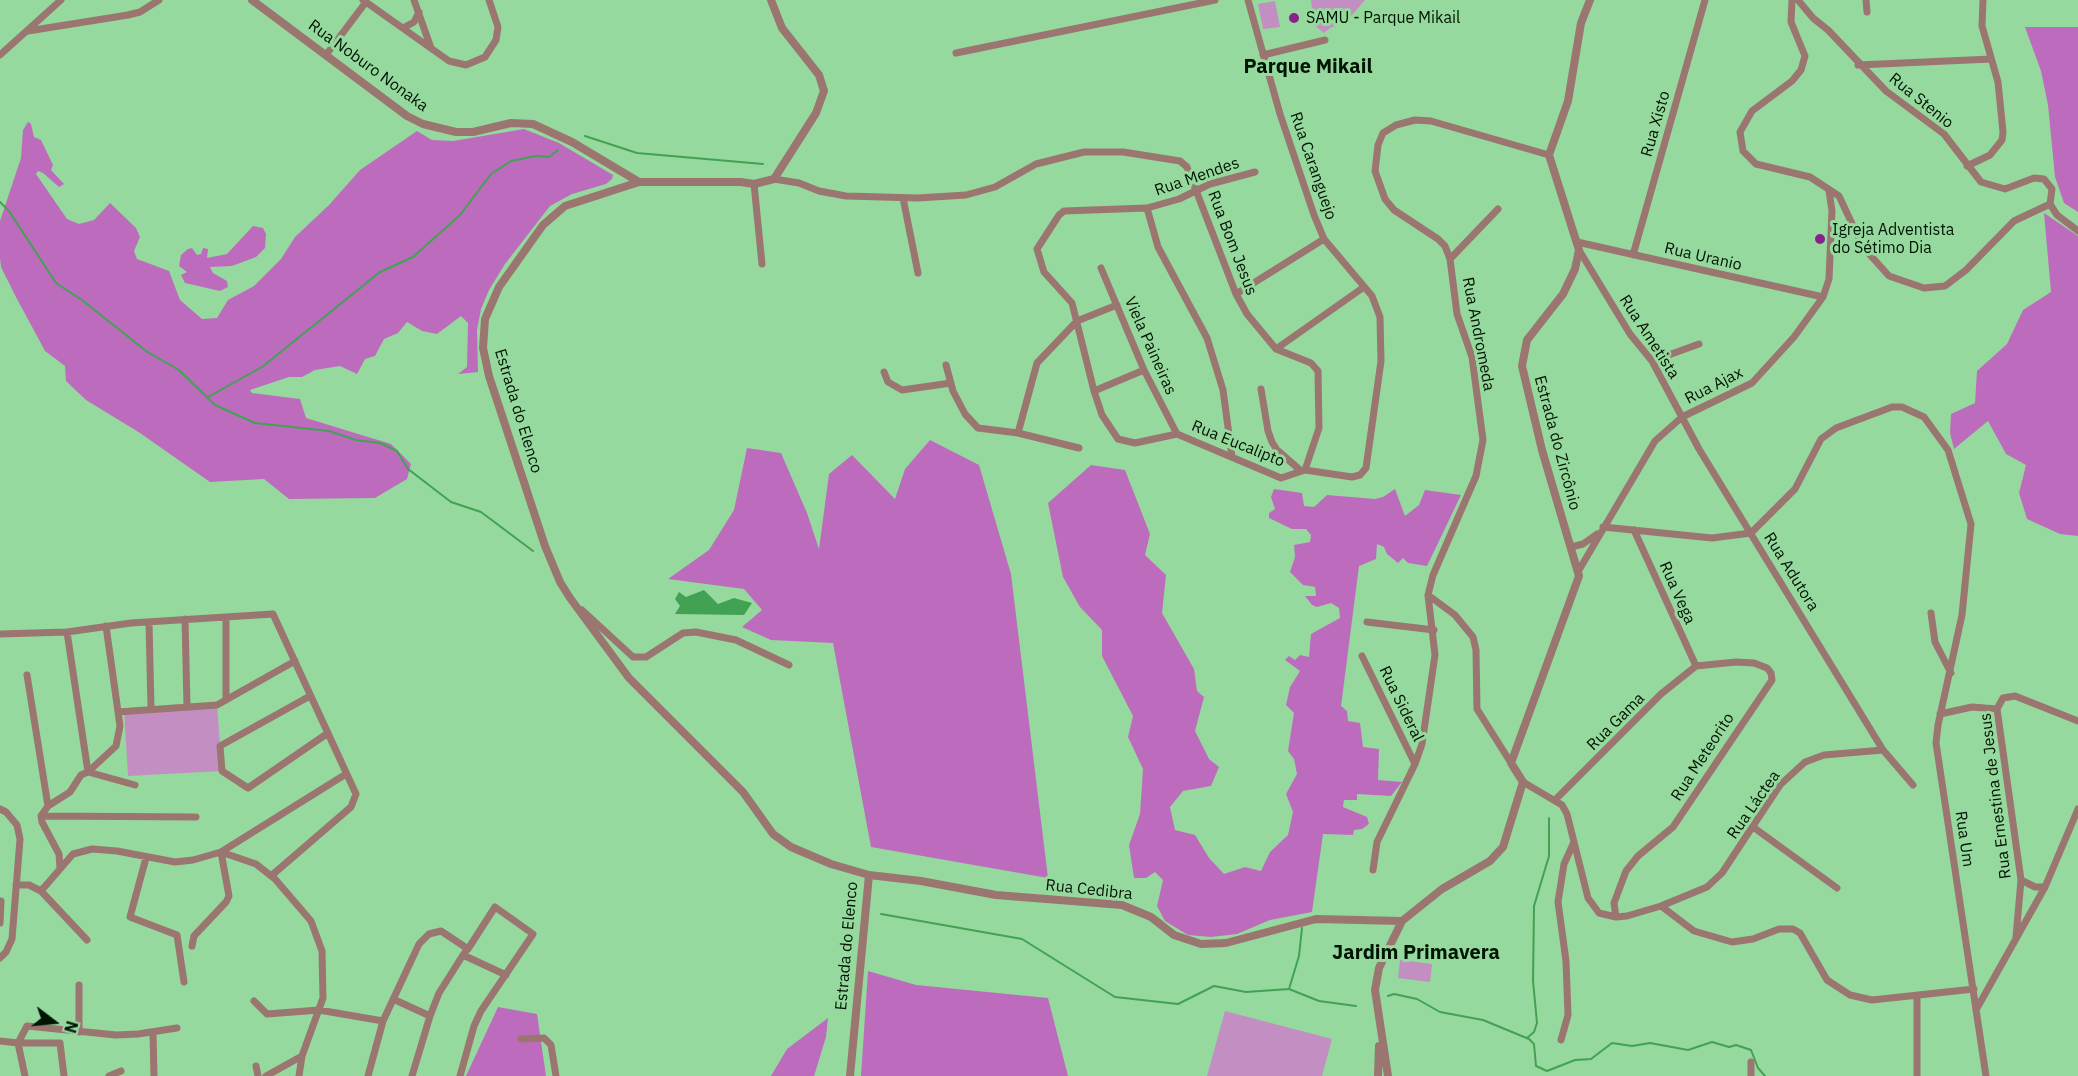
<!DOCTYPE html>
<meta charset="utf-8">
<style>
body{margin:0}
#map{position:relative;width:2078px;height:1076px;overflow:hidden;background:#96d99e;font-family:"IBM Plex Sans",sans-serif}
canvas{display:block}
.north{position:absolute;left:24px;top:992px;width:60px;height:60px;-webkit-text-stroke:4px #96d99e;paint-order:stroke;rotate:106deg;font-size:16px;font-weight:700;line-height:24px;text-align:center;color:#001402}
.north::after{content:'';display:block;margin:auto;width:21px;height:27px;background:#001402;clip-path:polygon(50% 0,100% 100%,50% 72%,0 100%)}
</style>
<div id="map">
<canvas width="2078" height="1076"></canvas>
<div class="north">N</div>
</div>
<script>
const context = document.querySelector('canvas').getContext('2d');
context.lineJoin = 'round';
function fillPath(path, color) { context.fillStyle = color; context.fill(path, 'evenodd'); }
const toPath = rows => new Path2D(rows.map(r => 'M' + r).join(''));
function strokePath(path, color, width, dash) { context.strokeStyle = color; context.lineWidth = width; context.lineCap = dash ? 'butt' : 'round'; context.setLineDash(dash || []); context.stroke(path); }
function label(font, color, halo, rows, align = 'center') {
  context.font = font + ' "IBM Plex Sans",sans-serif'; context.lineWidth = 6; context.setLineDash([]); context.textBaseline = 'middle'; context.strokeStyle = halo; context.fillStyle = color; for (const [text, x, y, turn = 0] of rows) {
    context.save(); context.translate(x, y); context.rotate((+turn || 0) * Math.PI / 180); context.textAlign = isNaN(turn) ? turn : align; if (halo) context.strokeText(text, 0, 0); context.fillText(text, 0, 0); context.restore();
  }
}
const green = toPath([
 [1311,0,1365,0,1348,20,1330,28,1324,33,1314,25],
 [1275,1,1280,27,1263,29,1258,4],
 [217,705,222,771,128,776,124,710],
 [1400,960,1432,964,1430,982,1398,978],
 [1225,1011,1332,1039,1322,1076,1207,1076]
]);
const forest = toPath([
 [2025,27,2078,27,2078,212,2064,203,2055,177,2048,105,2041,71],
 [28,122,31,124,34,137,41,140,53,165,51,170,64,184,59,187,43,173,38,171,36,174,67,219,79,224,94,220,110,203,136,228,140,237,134,251,137,259,169,271,180,300,202,319,217,318,228,300,254,286,281,259,295,237,329,205,360,170,417,131,432,140,453,141,524,129,559,143,613,175,612,179,606,184,572,194,550,206,505,264,489,290,481,309,477,330,478,372,458,374,467,367,468,323,461,316,437,334,422,331,407,322,398,333,384,339,375,356,365,359,357,374,340,366,315,370,302,377,289,377,250,390,252,393,300,399,306,418,391,444,411,464,407,479,375,498,289,499,264,479,210,482,140,433,86,400,66,381,65,366,45,351,16,297,1,267,0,258,0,221,21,158,23,130],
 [2044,213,2078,236,2078,536,2060,534,2027,519,2019,493,2026,465,2006,454,1988,421,1954,449,1950,433,1951,414,1975,403,1977,371,2007,344,2023,310,2051,292],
 [253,226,263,228,266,234,265,248,256,257,232,266,210,267,213,273,227,281,228,287,220,291,185,283,181,275,187,272,179,266,181,255,188,249,192,248,197,255,201,254,203,248,208,249,207,258,227,254],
 [930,440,979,465,1011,574,1048,878,871,847,833,643,771,640,742,627,762,610,744,589,668,579,709,550,734,510,747,448,781,453,807,513,819,549,829,474,852,455,895,499,905,469],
 [1091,465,1125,470,1150,534,1145,555,1166,575,1162,613,1194,669,1197,691,1204,697,1195,731,1209,759,1219,767,1211,786,1183,791,1170,807,1175,830,1195,835,1209,858,1224,874,1245,867,1261,871,1270,852,1288,835,1293,812,1286,794,1297,774,1294,759,1288,751,1294,713,1286,705,1290,687,1300,671,1285,660,1289,656,1295,660,1300,655,1309,657,1311,634,1340,618,1339,608,1331,603,1317,607,1312,605,1305,596,1316,596,1315,587,1303,585,1290,572,1295,557,1294,545,1310,542,1311,535,1306,529,1292,529,1269,518,1269,513,1275,509,1271,497,1274,489,1302,493,1304,506,1314,507,1327,495,1375,499,1383,497,1395,489,1405,516,1419,505,1425,490,1461,495,1427,566,1408,563,1403,558,1398,563,1387,554,1384,547,1377,544,1376,559,1359,566,1341,706,1347,711,1348,721,1360,723,1363,747,1379,749,1378,780,1402,782,1391,796,1357,794,1357,800,1344,800,1343,807,1367,817,1369,824,1362,829,1354,830,1353,835,1323,834,1312,912,1270,920,1237,934,1211,937,1188,935,1165,921,1157,906,1163,880,1155,872,1146,878,1134,878,1129,845,1140,814,1143,769,1128,737,1133,716,1102,656,1102,630,1080,607,1063,577,1048,503],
 [868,971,916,985,1048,998,1068,1076,861,1076],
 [498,1007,537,1014,546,1076,466,1076],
 [828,1018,826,1037,814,1076,771,1076,787,1049]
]);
const water = toPath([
 [704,590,718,604,734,598,752,603,744,615,675,614,680,606,675,599,679,592,686,597]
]);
const stream = toPath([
 [585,136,637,153,763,164],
 [0,202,9,211,56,283,82,300,146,351,179,370,215,405,255,423,329,431,356,440,380,443,397,451,408,469,451,502,481,512,533,551],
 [208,397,262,367,380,272,413,257,460,215,491,174,511,161,536,156,549,157,558,150],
 [881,914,1022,939,1115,997,1178,1004,1214,986,1246,992,1289,989,1319,1001,1356,1006],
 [1289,989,1299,956,1302,928],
 [1388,996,1394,994,1417,999,1440,1012,1483,1020,1529,1039,1534,1044,1536,1066,1547,1071,1575,1060,1591,1059,1612,1043,1632,1046,1650,1043,1688,1050,1712,1042,1729,1047,1736,1045,1751,1050,1758,1068,1765,1076],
 [1527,1038,1534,1032,1537,1023,1533,981,1534,906,1549,856,1549,818]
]);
const minor = toPath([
 [363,0,449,61,466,65,485,57,496,40,498,27,489,0],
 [414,0,431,48],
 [1792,0,1791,22,1805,56,1801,70,1792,81,1752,111,1740,132,1743,151,1756,164,1810,177,1839,196,1863,247,1889,276,1924,288,1945,286,1966,270,2014,221,2050,204],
 [1798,0,1813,18,1828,30,1886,91,1944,134,1981,182,2005,189,2034,178,2044,179,2052,189,2050,204,2057,215,2078,231],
 [1866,0,1867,12],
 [403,28,414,22,419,12],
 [28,31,128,15,140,12,159,0],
 [956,53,1215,0],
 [0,55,61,0],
 [326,55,366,2],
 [1263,55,1325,40],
 [1858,65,1991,59],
 [1967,166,1990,155,2002,140,2003,132,1998,82,1982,26,1983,0],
 [774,179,799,183,819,191,846,196,918,198,966,195,995,187,1036,164,1084,152,1123,152,1180,161,1187,167,1236,294,1247,314,1276,349,1311,363,1318,371,1319,428,1305,470],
 [754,184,762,264],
 [903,198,918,273],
 [1147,208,1158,247,1207,338,1223,390,1232,457],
 [1577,242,1823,297],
 [1579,250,1630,334,1652,361,1699,449,1883,750,1913,785],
 [1633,255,1705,0],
 [1450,259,1498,209],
 [1101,268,1144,370,1177,434],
 [1236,294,1324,239],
 [1276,349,1364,287],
 [1652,361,1699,344],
 [946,365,953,391,965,414,978,428,1018,433,1079,448],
 [884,372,888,382,902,390,951,383],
 [1261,389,1268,431,1272,442,1277,450,1300,470],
 [1094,391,1144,370],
 [1018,433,1037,363,1077,321,1117,305],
 [1177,434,1281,478,1305,470,1352,477,1360,475,1366,468,1381,361,1380,317,1372,296,1324,239,1314,215,1280,114,1248,0],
 [1177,434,1135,443,1118,439,1102,415,1094,391,1072,303,1044,272,1037,249,1059,215,1064,211,1147,208,1179,199,1210,184,1255,172],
 [1603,527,1712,538,1751,533],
 [1634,530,1696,666],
 [1751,533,1795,489,1821,439,1836,428,1892,407,1902,407,1924,417,1948,450,1971,524,1962,615,1938,725,1936,743,1986,1076],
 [1571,547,1583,544,1597,534],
 [1579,570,1655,441,1682,417,1752,383,1794,337,1823,297,1829,279,1832,211,1829,191],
 [1428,595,1455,615,1473,637,1476,650,1477,709,1511,763],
 [582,610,633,657,646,657,683,633,696,632,736,640,789,665],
 [1931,613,1935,642,1951,673],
 [226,617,226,700],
 [185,619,187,707],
 [149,622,151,708],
 [1367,622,1434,630],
 [67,632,88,772,116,746,120,726,106,626],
 [0,634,67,632,131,623,273,614,356,794,351,807,271,876],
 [1362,656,1415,764],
 [27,675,48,806],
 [310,696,220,746,222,771,248,788,328,733],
 [118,712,217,705,295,661],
 [1940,714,1972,707,1997,709],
 [1523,782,1562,805,1567,814,1588,898,1599,913,1616,917,1627,916,1661,906,1694,931,1732,942,1753,939,1779,929,1793,929,1800,933,1827,980,1850,995,1872,1000,1974,989],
 [1556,799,1661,694,1696,666],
 [0,809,6,812,17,825,20,839,12,939,6,952,0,958],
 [41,816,196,817],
 [1753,827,1837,888],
 [146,858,130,917,177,935,184,982],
 [60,868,59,854,42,822,41,816,48,806,70,792,81,775,88,772,135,785],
 [1373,870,1377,842,1415,764,1422,744,1435,655,1428,595,1433,575,1476,476,1483,440,1472,357,1457,314,1450,259,1445,246,1438,239,1394,210,1385,199,1375,171,1378,145,1383,133,1396,125,1415,120,1431,121,1549,155],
 [2021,880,2035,887,2045,887],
 [16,885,29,885,41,891,87,940],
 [41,891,73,854,92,849,117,851,175,862,193,860,221,852,256,864,275,879,311,921,322,951,323,998,302,1056,299,1076],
 [1661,906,1707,887,1722,873,1780,785,1805,762,1824,755,1883,750],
 [1616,917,1614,903,1626,871,1638,856,1673,827,1772,680,1771,673,1767,668,1754,663,1736,662,1696,666],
 [0,923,1,901],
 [2016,937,2021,880,1997,709,2003,698,2015,696,2078,721],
 [192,946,194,936,226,902,229,896,221,852,346,774],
 [466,951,463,955,506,975],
 [1917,997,1917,1076],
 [393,999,430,1016,439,993,463,955],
 [254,1001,267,1014,319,1010,383,1021,419,944,429,934,441,931,468,949,495,907,533,934,481,1011,474,1026,460,1076],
 [1976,1010,2045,887,2078,809],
 [79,1032,79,985],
 [153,1033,154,1076],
 [521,1039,544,1038,551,1045,556,1076],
 [1561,1040,1568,1015,1566,961,1558,902,1564,864,1574,842],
 [0,1041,18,1043,25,1076],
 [1751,1062,1751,1076],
 [256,1066,258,1076],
 [64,1076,60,1043,18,1043,27,1026,116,1035,138,1034,177,1028],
 [109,1076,121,1071],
 [266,1076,302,1056],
 [368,1076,383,1021],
 [412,1076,430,1016]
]);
const tertiary = toPath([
 [252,0,407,116,423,124,456,132,473,132,511,123,533,124,572,142,639,182],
 [771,0,782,28,819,75,824,91,816,113,774,179,754,184,741,182,639,182,565,206,543,225,499,287,485,319,483,348,489,376,545,546,560,582,570,598,629,678,743,792,773,834,791,847,831,864,869,875,921,881,996,895,1122,905,1151,917,1174,935,1201,944,1226,943,1316,919,1402,921],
 [850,1076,869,875],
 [1378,1076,1379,1046],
 [1388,1076,1375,990,1379,968,1402,921,1442,889,1490,861,1503,847,1523,782,1511,763,1579,576,1542,450,1522,366,1527,340,1563,294,1575,269,1579,250,1549,155,1568,101,1581,23,1590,0]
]);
const markers = [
 [1294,18,6,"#88228a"],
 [1820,239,6,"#88228a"]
];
const poiNames = [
 ["SAMU - Parque Mikail",1306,18],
 ["Igreja Adventista",1832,230],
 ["do Sétimo Dia",1832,248]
];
const streetNames = [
 ["Rua Noburo Nonaka",368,66,36],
 ["Rua Stenio",1921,101,39],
 ["Rua Xisto",1656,124,-74],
 ["Rua Caranguejo",1313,166,71],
 ["Rua Mendes",1197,177,-19],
 ["Rua Bom Jesus",1232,243,69],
 ["Rua Uranio",1703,257,13],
 ["Rua Andromeda",1478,334,79],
 ["Rua Ametista",1649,337,57],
 ["Viela Paineiras",1150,346,66],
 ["Rua Ajax",1714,386,-27],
 ["Estrada do Elenco",518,411,73],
 ["Estrada do Zircônio",1557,443,75],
 ["Rua Eucalipto",1238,444,22],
 ["Rua Adutora",1791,572,58],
 ["Rua Vega",1677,593,66],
 ["Rua Sideral",1401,704,64],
 ["Rua Gama",1616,722,-45],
 ["Rua Meteorito",1703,757,-57],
 ["Rua Ernestina de Jesus",1996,796,-97],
 ["Rua Láctea",1754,805,-55],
 ["Rua Um",1964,839,82],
 ["Rua Cedibra",1089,890,6],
 ["Estrada do Elenco",847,946,-85]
];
const quarterNames = [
 ["Parque Mikail",1308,67],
 ["Jardim Primavera",1416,953]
];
fillPath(green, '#c38ec2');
fillPath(forest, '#bd6cbd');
fillPath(water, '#41a254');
strokePath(stream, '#41a254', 2);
strokePath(minor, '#9b7570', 7);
strokePath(tertiary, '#9b7570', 8);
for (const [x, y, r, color] of markers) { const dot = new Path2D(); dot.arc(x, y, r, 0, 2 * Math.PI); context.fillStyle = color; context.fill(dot); strokePath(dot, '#96d99e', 2); }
label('16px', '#001402', '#96d99e', poiNames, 'left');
label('16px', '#001402', '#96d99e', streetNames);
label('bold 20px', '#001402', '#96d99e', quarterNames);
</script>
